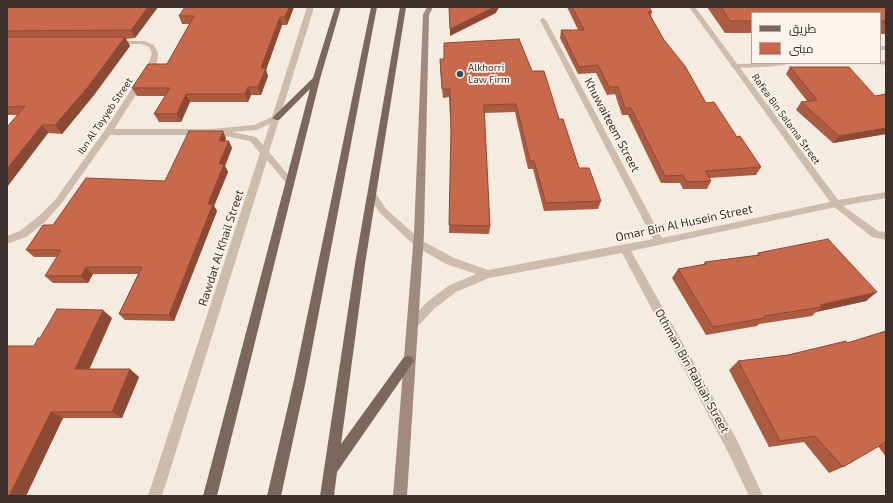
<!DOCTYPE html>
<meta charset="utf-8">
<style>
body{margin:0}
#map{position:relative;width:893px;height:503px;overflow:hidden;background:#f4ebe1;font-family:"Exo 2",Cairo,sans-serif}
canvas{display:block}
.frame{position:absolute;inset:0;border:8px solid #3b302b;pointer-events:none}
.legend{position:absolute;left:751px;top:12px;width:130px;height:52px;box-sizing:border-box;background:#fbf5ee;border:1px solid #aea6a0;margin:0;padding:5px 7px;list-style:none;font-size:12px;color:#3b302b}
.legend li{display:flex;align-items:center;gap:8px;height:20px}
.legend b{width:20px;border:1px solid #aea6a0}
</style>
<div id="map">
<canvas width="893" height="503"></canvas>
<div class="frame"></div>
<ul class="legend">
<li><b style="height:5px;background:#7d675c"></b>طريق</li>
<li><b style="height:11px;background:#c8694b"></b>مبنى</li>
</ul>
</div>
<script>
const context = document.querySelector('canvas').getContext('2d');
context.lineJoin = 'round';
const toPath = rows => new Path2D(rows.map(r => 'M' + r).join(''));
function fillPath(path, color) { context.fillStyle = color; context.fill(path, 'evenodd'); }
function strokePath(path, color, width, dash) { context.strokeStyle = color; context.lineWidth = width; context.lineCap = dash ? 'butt' : 'round'; context.setLineDash(dash || []); context.stroke(path); }
function label(font, color, halo, rows, align = 'center') {
  context.font = font + ' "Exo 2",sans-serif'; context.lineWidth = 3.5; context.setLineDash([]); context.textBaseline = 'middle'; context.strokeStyle = halo; context.fillStyle = color; for (const [text, x, y, turn = 0] of rows) {
    context.save(); context.translate(x, y); context.rotate((+turn || 0) * Math.PI / 180); context.textAlign = isNaN(turn) ? turn : align; if (halo) context.strokeText(text, 0, 0); context.fillText(text, 0, 0); context.restore();
  }
}
const lane = toPath([
 [880,46,886,46,886,50,880,50,880,46],
 [880,61,886,61,886,65,878,64,876,63,880,63,880,61],
 [788,63,784,65,765,67,734,68,730,66,734,64,788,63],
 [836,201,878,231,886,232,886,240,872,237,833,206,831,204,833,202,836,201]
]);
const street = toPath([
 [307,7,313,7,313,11,269,152,294,182,290,185,287,184,267,160,162,496,148,496,260,153,250,141,225,136,224,133,212,135,110,135,61,204,45,222,26,237,7,244,7,236,20,231,39,216,55,200,105,130,149,62,152,53,149,47,141,44,115,44,112,42,113,41,144,41,154,45,158,53,157,62,114,129,212,129,254,125,272,117,307,7],
 [270,124,263,145,256,137,232,132,256,130,270,124],
 [689,7,695,7,838,200,886,192,886,198,836,207,631,251,738,442,763,496,749,496,728,452,622,253,489,278,456,292,435,308,416,328,412,330,408,328,406,325,408,322,427,302,448,286,476,274,446,264,415,246,380,213,367,194,372,191,375,192,386,209,421,240,454,258,488,270,653,239,540,20,543,18,546,20,662,238,830,202,689,7]
]);
const secondary = toPath([
 [427,7,433,7,429,15,424,233,407,496,393,496,414,233,423,15,427,7]
]);
const primary = toPath([
 [335,7,341,7,320,79,217,496,203,496,310,89,279,120,276,120,272,118,313,78,335,7],
 [371,7,377,7,306,380,281,496,267,496,294,380,371,7],
 [400,7,406,7,365,264,341,444,404,357,408,356,412,357,414,361,337,472,334,496,320,496,355,264,400,7]
]);
const wall = toPath([
 [7,7,158,7,135,38,126,39,130,46,94,95,62,134,48,133,7,187,7,127,18,115,7,115],
 [294,7,287,25,282,25,266,70,268,76,261,95,251,95,248,102,190,102,181,122,159,122,154,114,165,96,137,96,132,88,167,64,190,24,182,24,179,16],
 [567,7,649,7,652,12,651,16,664,40,706,103,737,137,761,167,756,175,709,178,711,181,707,189,683,189,680,183,661,183,628,115,622,115,615,94,607,95,596,73,578,74,560,38,561,30,578,30],
 [707,7,886,7,886,34,880,34,880,13,752,13,752,33,725,33],
 [444,43,532,71,559,119,579,168,601,201,598,209,544,211,533,169,528,169,515,112,484,113,490,226,489,234,449,233,451,137,449,97,443,98,440,67,440,59,444,59],
 [790,67,875,96,886,94,886,134,833,143,796,110,801,102,807,101,786,74],
 [226,138,225,141,232,148,225,166,228,172,214,206,217,211,174,321,125,320,119,314,138,274,93,274,88,283,53,283,45,276,57,257,34,257,26,250,53,225,165,181],
 [758,253,866,301,816,312,812,316,759,324,757,326,706,335,672,278,678,269,703,265,705,262,757,255],
 [112,318,89,369,139,377,122,418,63,418,26,496,34,346],
 [886,331,886,457,878,446,843,467,829,473,804,442,769,447,729,370,738,361,788,355,847,343]
]);
const shadedWall = toPath([
 [148,7,158,7,135,38,131,30],
 [289,7,294,7,287,25,285,17],
 [494,7,499,7,496,13,450,36,450,29],
 [280,17,282,25,266,70,268,76,261,95,258,87,261,68],
 [125,37,130,46,94,95,62,134,55,125],
 [248,87,251,95,248,102,245,94],
 [186,94,190,102,181,122,177,114],
 [42,125,48,133,7,187,7,169],
 [886,128,886,134,833,143,839,136],
 [223,131,226,138,222,149,219,141],
 [229,141,232,148,225,166,228,172,214,206,217,211,174,321,169,315,208,204,219,164],
 [86,267,93,274,88,283,81,276],
 [877,292,866,301,816,312,822,307,820,305],
 [103,310,112,318,86,377,75,369],
 [130,369,139,377,122,418,112,412],
 [51,412,63,418,26,496,9,496]
]);
const building = toPath([
 [7,7,148,7,131,30,7,31,7,7],
 [185,7,289,7,285,17,280,17,261,68,266,68,258,87,248,87,245,94,186,94,177,114,154,114,170,88,132,88,148,64,167,64,194,16,179,16,185,7],
 [449,7,494,7,450,29,449,7],
 [572,7,649,7,652,12,648,12,664,40,685,66,706,103,714,102,737,137,740,136,761,167,705,171,711,181,687,182,683,175,665,176,631,108,625,108,618,87,609,87,598,65,579,67,561,30,584,30,572,7],
 [721,7,886,7,886,21,880,21,880,13,752,13,752,21,730,21,721,7],
 [7,37,125,37,88,87,55,125,42,125,7,169,7,127,25,106,7,107,7,37],
 [519,39,532,71,544,71,559,119,563,119,579,168,589,168,601,201,546,203,534,161,530,161,516,104,484,105,490,226,449,225,451,130,450,89,442,89,440,59,444,59,444,43,519,39],
 [790,67,849,67,875,96,886,94,886,128,839,136,801,102,817,100,790,67],
 [189,131,223,131,219,141,229,141,219,164,224,164,208,204,213,204,169,315,119,314,142,267,86,267,81,276,45,276,61,250,26,250,43,225,53,225,86,178,165,181,189,131],
 [828,239,877,292,820,305,822,307,764,316,765,318,713,327,678,269,706,264,705,262,760,255,758,253,828,239],
 [57,309,103,310,75,369,130,369,112,412,51,412,9,496,7,496,7,346,34,346,38,338,40,338,57,309],
 [886,331,886,442,843,467,815,436,780,441,738,361,788,355,846,341,847,343,886,331]
]);
const markers = [
 [460,74,4,"#1f5a5e"]
];
const farPoinames = [
 ["Alkhorri",468,68],
 ["Law Firm",468,80]
];
const farStreetnames = [
 ["Ibn Al Tayyeb Street",105,116,-56],
 ["Rafea Bin Salama Street",786,119,54]
];
const streetNames = [
 ["Khuwaiteem Street",612,125,62],
 ["Omar Bin Al Husein Street",684,223,-12],
 ["Rawdat Al Khail Street",221,248,-72],
 ["Othman Bin Rabiah Street",692,371,61]
];
fillPath(lane, '#cdbbac');
fillPath(street, '#cdbbac');
fillPath(secondary, '#a18a7d');
fillPath(primary, '#7d675c');
fillPath(wall, '#ac5a40');
fillPath(shadedWall, '#8c4a34');
fillPath(building, '#c8694b');
strokePath(building, '#8c4a34', 1);
for (const [x, y, r, color] of markers) { const dot = new Path2D(); dot.arc(x, y, r, 0, 2 * Math.PI); context.fillStyle = color; context.fill(dot); strokePath(dot, '#fbf5ee', 1.5); }
label('10px', '#3b302b', '#fbf5ee', farPoinames, 'left');
label('10px', '#3b302b', '#fbf5ee', farStreetnames);
label('12px', '#3b302b', '#fbf5ee', streetNames);
</script>
